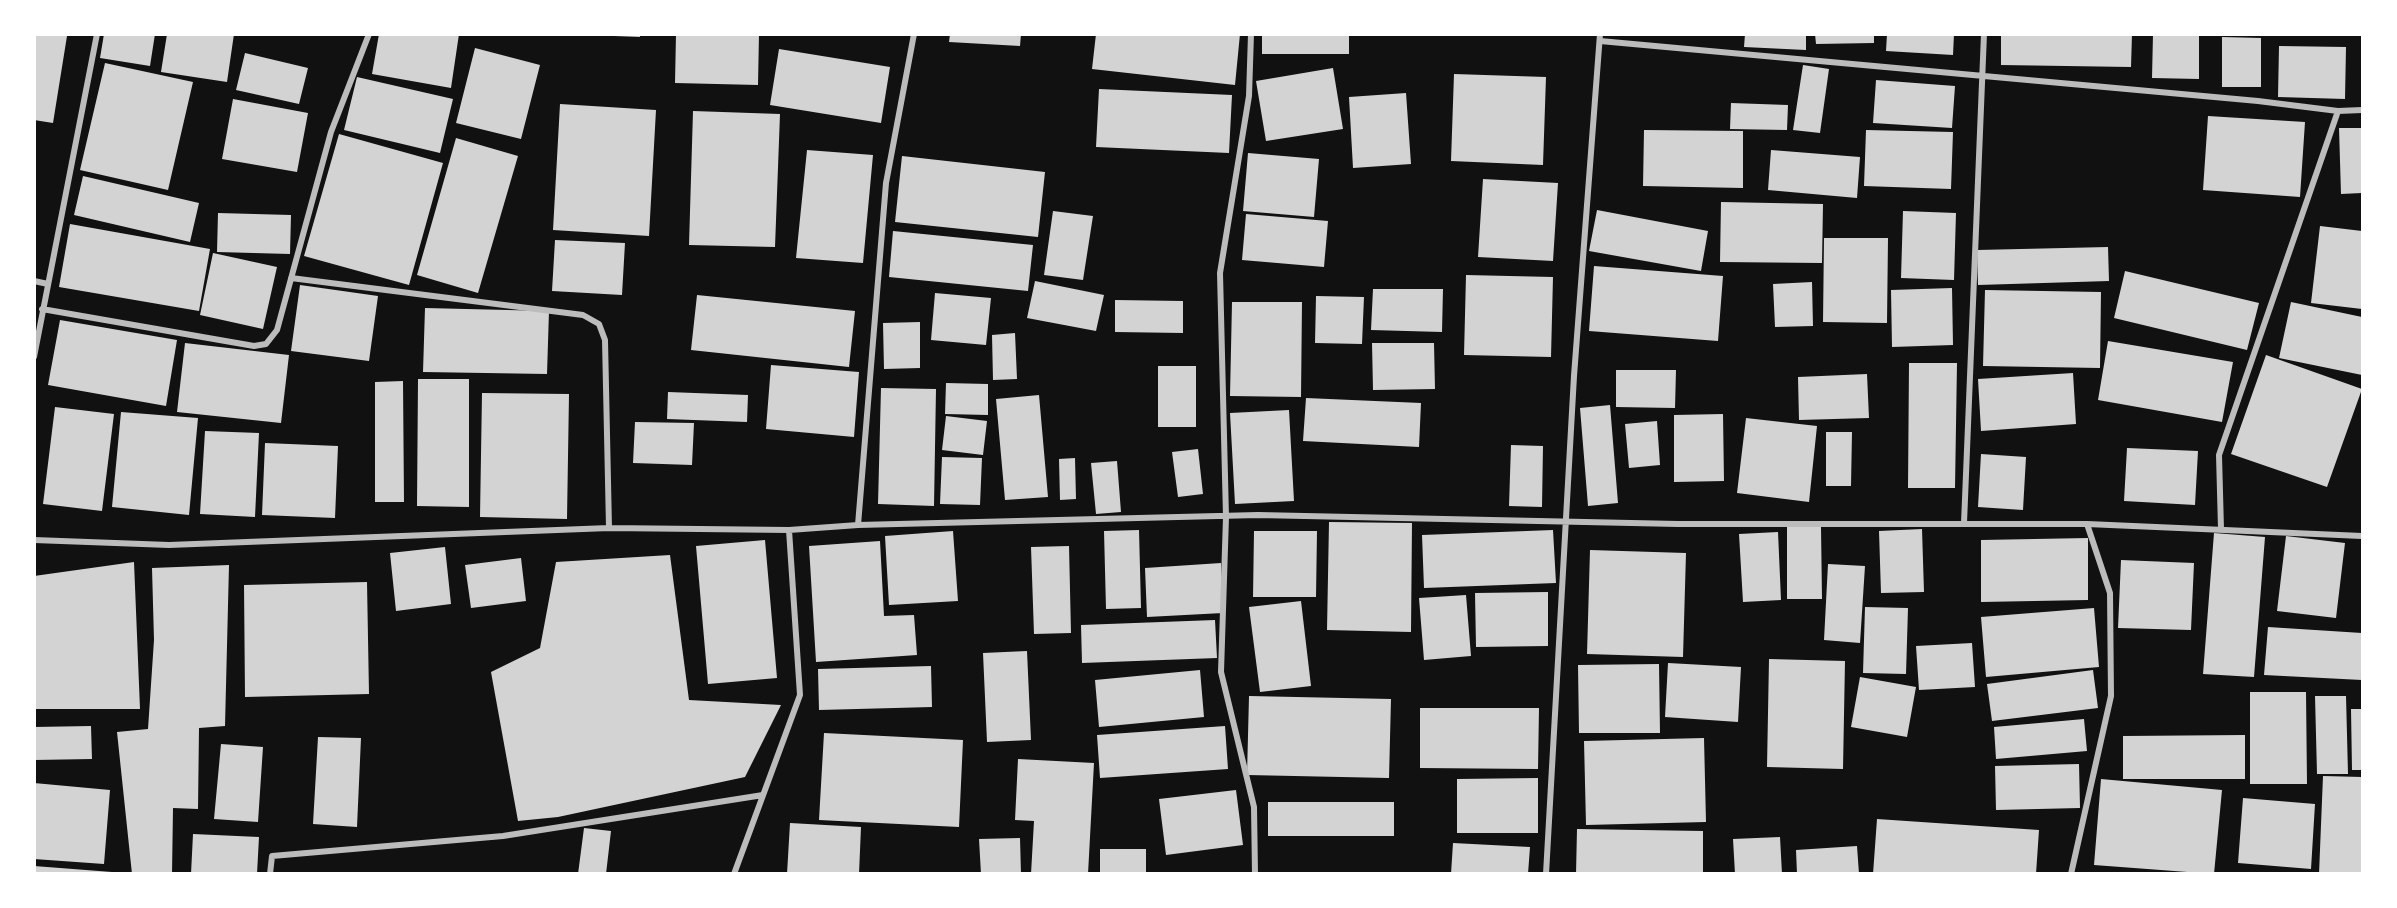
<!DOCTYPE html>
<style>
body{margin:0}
#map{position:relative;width:2397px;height:908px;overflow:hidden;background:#111;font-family:"Work Sans",sans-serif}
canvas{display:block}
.frame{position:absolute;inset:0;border:36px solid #fff;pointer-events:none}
</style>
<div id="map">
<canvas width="2397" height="908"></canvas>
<div class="frame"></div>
</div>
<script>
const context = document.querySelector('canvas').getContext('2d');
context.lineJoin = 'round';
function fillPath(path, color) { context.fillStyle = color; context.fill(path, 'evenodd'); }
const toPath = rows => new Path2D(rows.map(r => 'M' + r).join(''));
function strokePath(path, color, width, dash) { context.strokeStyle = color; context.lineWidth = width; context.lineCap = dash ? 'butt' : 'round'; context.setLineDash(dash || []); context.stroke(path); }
const building = toPath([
 [34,34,67,36,53,123,34,120],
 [104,34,155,34,150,66,100,58],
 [167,34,234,34,227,82,161,72],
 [379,34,459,34,451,88,372,74],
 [614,34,640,34,640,37,614,36],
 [676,34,759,34,758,85,675,83],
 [950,34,1021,34,1020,46,949,42],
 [1096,34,1240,34,1235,85,1092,69],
 [1262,34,1349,34,1349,54,1262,54],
 [1745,34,1806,34,1806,50,1744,47],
 [1815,34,1874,34,1874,43,1816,44],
 [1887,34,1954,34,1953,55,1886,51],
 [2001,34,2132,34,2131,67,2001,65],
 [2153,34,2199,34,2199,79,2152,78],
 [2222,37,2261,38,2261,87,2222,87],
 [2279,46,2346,47,2345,99,2278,97],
 [475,48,540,65,521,139,456,123],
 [779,49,890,67,881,123,770,105],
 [245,53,308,68,299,104,236,90],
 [105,63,193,82,168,190,80,170],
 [1803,65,1829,69,1820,133,1793,130],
 [1333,68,1343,129,1266,141,1256,81],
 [1454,74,1546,77,1543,165,1451,161],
 [357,77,453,99,440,153,344,130],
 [1876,80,1955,86,1952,128,1873,123],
 [1099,89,1232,95,1229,153,1096,147],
 [1406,93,1411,164,1353,168,1349,97],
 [233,99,308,113,297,172,222,159],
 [1731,103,1788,105,1787,130,1730,129],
 [560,104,656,110,649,236,553,230],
 [693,111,780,114,775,247,689,245],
 [2208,116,2305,122,2300,197,2203,190],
 [2339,128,2362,128,2362,193,2341,194],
 [1644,130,1743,131,1743,188,1643,186],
 [1866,130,1953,132,1951,189,1864,186],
 [339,134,443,163,409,285,304,256],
 [456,138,518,156,478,293,417,275],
 [807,150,873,155,863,263,796,258],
 [1771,150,1860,157,1857,198,1768,190],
 [1248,153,1319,159,1314,217,1243,211],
 [902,156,1045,172,1038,237,895,222],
 [83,176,199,203,190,242,74,215],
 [1483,179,1558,183,1553,261,1478,257],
 [1721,202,1823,204,1822,263,1720,262],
 [1597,210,1708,231,1701,271,1589,251],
 [1053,211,1093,216,1083,280,1044,275],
 [1903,211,1956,213,1954,280,1901,278],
 [218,213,291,215,290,254,217,252],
 [1246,214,1328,221,1324,267,1242,260],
 [70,224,210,249,199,311,59,287],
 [2320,226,2362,231,2362,309,2311,303],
 [893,231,1033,245,1028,291,889,277],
 [1824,238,1888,238,1887,323,1823,322],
 [555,240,625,243,622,295,552,291],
 [2108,247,2109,281,1978,285,1977,250],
 [213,253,277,267,263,329,200,315],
 [1594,266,1723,276,1718,341,1589,331],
 [2125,271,2259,303,2247,350,2114,318],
 [1466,275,1553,277,1551,357,1464,355],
 [1035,281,1104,295,1096,331,1027,318],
 [1812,282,1813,326,1775,327,1773,284],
 [300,285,378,296,369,361,291,351],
 [1952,288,1953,345,1892,347,1891,290],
 [1373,289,1443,289,1442,332,1371,330],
 [1985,290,2101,292,2100,368,1983,366],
 [935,293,991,298,986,345,931,340],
 [697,295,855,311,849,367,691,350],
 [1316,296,1364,297,1362,344,1315,343],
 [1115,300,1183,301,1183,333,1115,332],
 [1232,302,1302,302,1301,397,1230,396],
 [2291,302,2362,317,2362,375,2279,358],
 [425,308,549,311,547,374,423,372],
 [60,320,177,340,166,406,48,385],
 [920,322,920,368,884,369,883,323],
 [1015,333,1017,379,993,380,992,335],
 [2108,341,2233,362,2222,422,2098,400],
 [185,343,289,355,281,423,177,412],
 [1372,343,1434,343,1435,389,1373,390],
 [2266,355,2362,389,2327,487,2231,454],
 [1909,363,1957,363,1955,488,1908,488],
 [771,365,859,372,854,437,766,429],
 [1158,366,1196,366,1196,427,1158,427],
 [1616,370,1676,370,1675,408,1616,407],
 [2073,373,2076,424,1981,431,1978,379],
 [1867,374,1869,418,1799,420,1798,377],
 [418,379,469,379,469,507,417,506],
 [403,381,404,502,375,502,375,382],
 [946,383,988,384,988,415,945,414],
 [881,388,936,389,934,506,878,504],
 [668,392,748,395,747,422,667,419],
 [482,393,569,394,567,519,480,517],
 [1039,395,1048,497,1005,500,996,399],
 [1306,398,1421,403,1419,447,1303,441],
 [1610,405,1618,503,1588,506,1580,408],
 [55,407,114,414,102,511,43,504],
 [1289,410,1294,501,1235,504,1230,413],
 [121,412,198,418,189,515,112,507],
 [1723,414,1724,481,1674,482,1674,415],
 [946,416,987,421,983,455,942,450],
 [1746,418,1817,426,1809,502,1737,493],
 [1657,421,1660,465,1629,468,1625,424],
 [635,422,694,423,692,465,633,463],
 [205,431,259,433,255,517,200,514],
 [1826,432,1852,432,1851,486,1826,486],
 [265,443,338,446,335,518,262,515],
 [1511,445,1543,446,1542,507,1509,506],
 [2127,448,2198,451,2195,505,2124,501],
 [1198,449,1203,494,1178,497,1172,452],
 [1981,454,2026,457,2023,510,1978,507],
 [942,457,982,458,980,505,940,504],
 [1075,458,1076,499,1060,500,1059,459],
 [1117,461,1121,512,1096,514,1091,463],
 [1329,522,1412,523,1411,632,1327,630],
 [1787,527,1821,527,1822,599,1787,599],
 [1922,529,1924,592,1881,593,1879,531],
 [1139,530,1141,608,1106,609,1104,531],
 [1553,530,1556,583,1424,588,1422,535],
 [953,531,958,601,889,605,885,536],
 [1254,531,1317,531,1316,597,1253,597],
 [1778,532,1781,600,1743,602,1739,534],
 [2214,533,2265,537,2254,677,2203,674],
 [2286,536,2345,543,2336,618,2277,611],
 [2088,538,2088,600,1981,602,1981,540],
 [765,540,777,678,708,684,696,546],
 [880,541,884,616,914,615,917,655,816,662,809,546],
 [1069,546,1071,633,1034,634,1031,547],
 [445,547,451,604,396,611,390,553],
 [1590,550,1686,553,1683,657,1587,654],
 [670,555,689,700,781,705,745,777,558,817,518,821,491,672,540,648,556,562],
 [521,558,526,601,471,608,465,565],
 [2121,560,2194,563,2191,630,2118,628],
 [134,562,140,709,34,709,34,576],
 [1221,563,1223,613,1147,617,1145,568],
 [1828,564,1865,566,1860,643,1824,640],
 [229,565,225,726,199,728,198,809,173,808,172,874,132,874,117,732,148,729,154,640,152,568],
 [367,582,369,694,245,697,244,585],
 [1548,592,1548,646,1476,647,1475,593],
 [1466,595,1471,656,1424,660,1419,598],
 [1301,601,1311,686,1260,692,1249,607],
 [1865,607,1908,608,1906,674,1863,673],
 [2094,608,2099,667,1986,677,1981,617],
 [1215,620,1217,658,1082,663,1081,625],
 [2268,627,2362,633,2362,680,2264,675],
 [1972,643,1975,687,1919,690,1916,646],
 [1027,651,1031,740,987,742,983,653],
 [1769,659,1845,661,1843,769,1767,767],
 [1668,663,1741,667,1738,722,1665,717],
 [1659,664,1660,733,1579,733,1578,665],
 [931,666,932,707,819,710,818,669],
 [1200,670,1204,717,1099,727,1095,680],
 [2093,670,2098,708,1992,721,1987,684],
 [1860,677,1916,687,1907,737,1851,727],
 [2250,692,2306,692,2307,784,2250,784],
 [1249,696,1391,699,1389,778,1247,775],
 [2315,696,2346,696,2348,774,2317,774],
 [1420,708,1539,708,1538,769,1420,768],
 [2351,709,2362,709,2362,770,2352,770],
 [2084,719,2087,751,1996,759,1994,727],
 [91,726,92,759,34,760,34,727],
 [1225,726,1228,769,1100,778,1097,735],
 [824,733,963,740,959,827,819,820],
 [2245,735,2245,779,2123,779,2123,736],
 [318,737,361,738,357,827,313,824],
 [1704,738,1706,822,1586,825,1584,741],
 [221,744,263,747,258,822,214,819],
 [1018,759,1094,763,1088,874,1031,874,1034,821,1015,820],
 [2079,764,2080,808,1996,810,1995,766],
 [2323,776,2362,777,2362,874,2319,874],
 [1538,778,1538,833,1457,833,1457,779],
 [2101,779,2222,790,2214,874,2094,865],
 [34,783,110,790,104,864,34,859],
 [1236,790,1243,845,1166,855,1159,799],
 [2243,798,2315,804,2311,869,2238,863],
 [1268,802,1394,802,1394,836,1268,836],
 [1877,819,2039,830,2036,874,1873,874],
 [790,823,861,827,859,874,787,874],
 [584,828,611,831,606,874,578,874],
 [1577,829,1703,831,1703,874,1576,874],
 [193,834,259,837,257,874,191,874],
 [1780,837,1782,874,1735,874,1733,839],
 [1020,838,1021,874,981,874,979,839],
 [1453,843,1530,847,1528,874,1451,874],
 [1857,846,1859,874,1797,874,1796,850],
 [1100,849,1146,849,1146,874,1100,874],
 [34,866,112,872,112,874,34,874]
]);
const minor = toPath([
 [1251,34,1249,96,1220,273,1226,517,1221,672,1254,807,1255,874],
 [1600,41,2258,101,2338,111,2362,110],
 [291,278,583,315,599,324,605,340,609,528],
 [34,281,48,284],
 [42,309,254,346,266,344,277,330,331,132,369,34],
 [34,357,97,34],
 [1964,523,1984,34],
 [858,525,886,183,914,34],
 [2221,529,2219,455,2338,111],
 [34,540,169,545,609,528,789,530,858,525,1258,515,1678,524,2087,524,2362,536],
 [270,874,272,856,503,836,763,795],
 [734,874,800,695,789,530],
 [1546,874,1574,376,1600,34],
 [2071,874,2111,696,2110,593,2087,524]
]);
fillPath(building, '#d3d3d3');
strokePath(minor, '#bcbcbc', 6);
</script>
